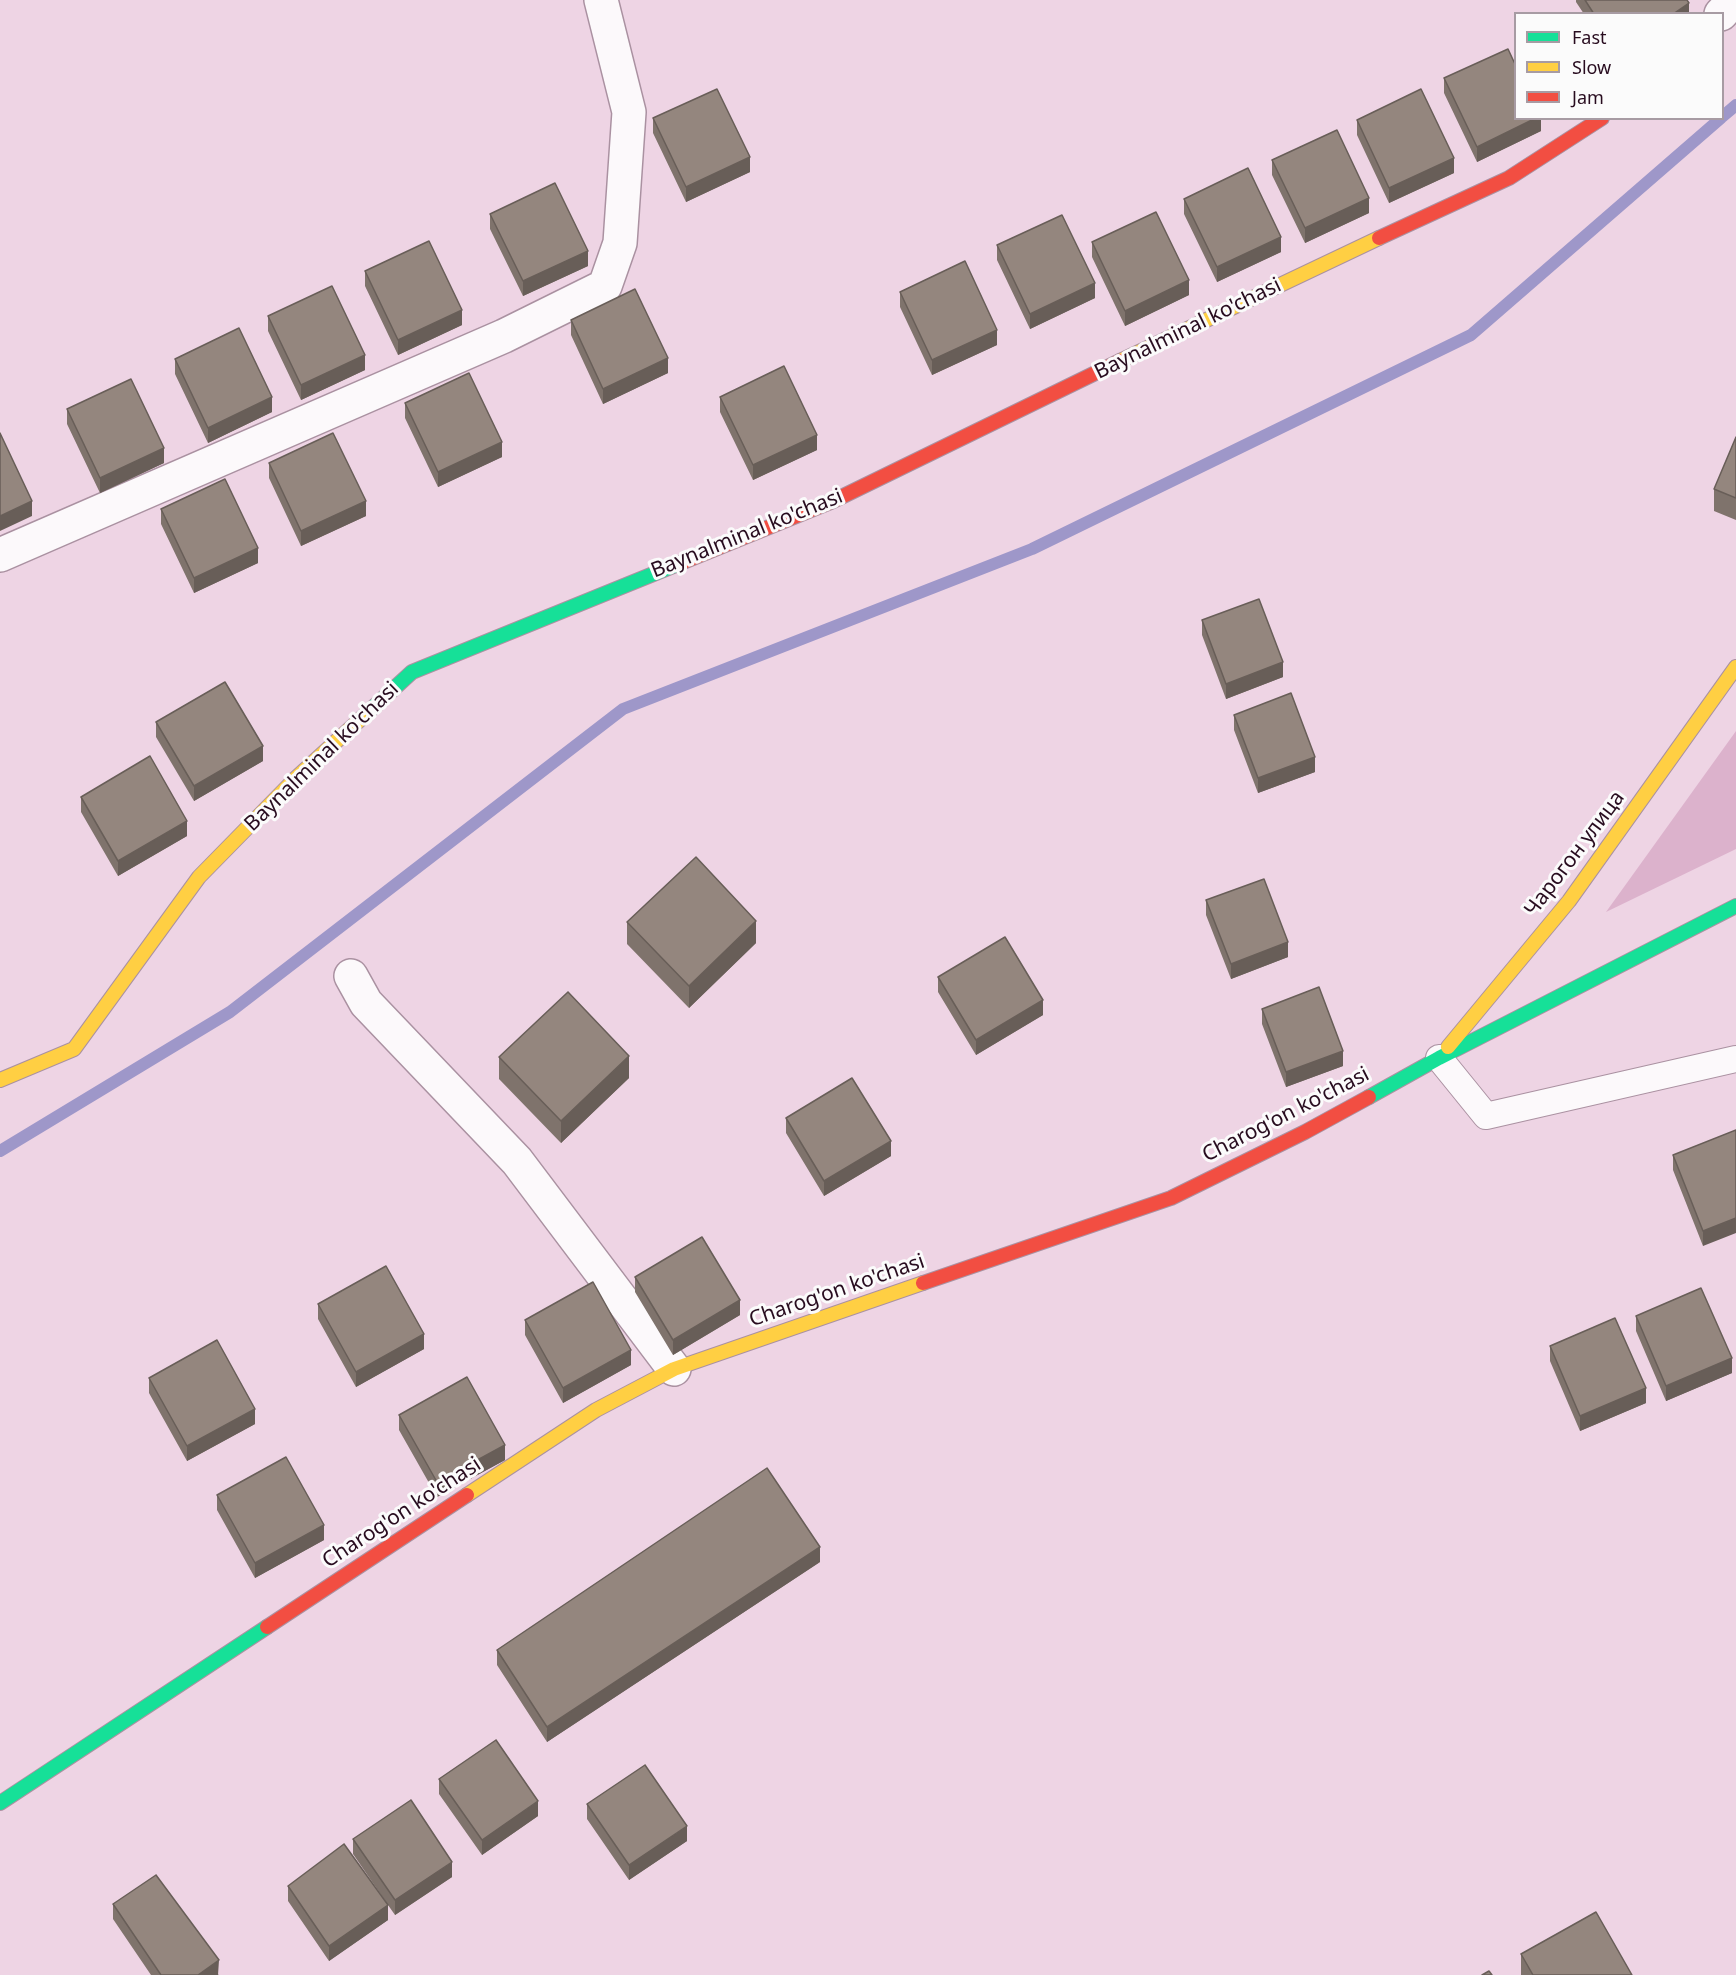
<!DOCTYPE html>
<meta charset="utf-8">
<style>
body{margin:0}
#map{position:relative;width:1736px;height:1975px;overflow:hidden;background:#eed4e4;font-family:"Noto Sans",sans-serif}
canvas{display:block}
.legend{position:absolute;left:1514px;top:12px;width:210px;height:108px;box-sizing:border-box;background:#fbfbfb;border:2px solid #a79ba3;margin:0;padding:8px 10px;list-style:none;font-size:18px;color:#280c1f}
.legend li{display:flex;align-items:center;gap:12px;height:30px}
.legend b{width:30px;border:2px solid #a79ba3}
</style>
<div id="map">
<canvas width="1736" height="1975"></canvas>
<ul class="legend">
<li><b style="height:8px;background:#16e098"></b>Fast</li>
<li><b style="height:8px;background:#ffcf43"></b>Slow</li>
<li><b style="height:8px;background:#f24e42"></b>Jam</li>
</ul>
</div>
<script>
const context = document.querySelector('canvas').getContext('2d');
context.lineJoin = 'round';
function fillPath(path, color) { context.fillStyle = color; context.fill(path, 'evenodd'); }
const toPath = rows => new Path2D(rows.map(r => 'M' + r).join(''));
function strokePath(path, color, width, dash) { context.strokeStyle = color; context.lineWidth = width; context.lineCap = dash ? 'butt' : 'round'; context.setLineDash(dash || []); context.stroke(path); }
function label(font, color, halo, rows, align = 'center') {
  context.font = font + ' "Noto Sans",sans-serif'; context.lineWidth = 6; context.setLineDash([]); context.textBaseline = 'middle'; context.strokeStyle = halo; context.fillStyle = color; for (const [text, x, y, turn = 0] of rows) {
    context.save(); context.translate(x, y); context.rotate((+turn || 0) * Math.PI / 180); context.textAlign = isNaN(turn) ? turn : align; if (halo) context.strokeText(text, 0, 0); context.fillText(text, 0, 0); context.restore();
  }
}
const green = toPath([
 [1736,731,1736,849,1606,912]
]);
const stream = toPath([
 [1722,117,1736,105],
 [0,1151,230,1012,623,709,1032,549,1471,335,1721,118]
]);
const lane = toPath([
 [1439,1058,1486,1116,1736,1059]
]);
const street = toPath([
 [1721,14,1734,0],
 [0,555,504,336,605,286,620,243,629,112,601,0],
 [351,976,366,1003,517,1161,674,1369]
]);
const fast = toPath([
 [365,715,412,672,678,564],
 [1369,1097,1439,1058,1736,906],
 [0,1803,267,1627]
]);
const slow = toPath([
 [1120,361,1379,238],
 [1448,1047,1569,901,1736,667],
 [0,1080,74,1049,199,877,295,779,365,715],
 [467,1495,596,1410,674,1369,923,1283]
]);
const jam = toPath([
 [1379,238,1509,178,1602,118],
 [678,564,833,501,1120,361],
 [923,1283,1171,1198,1305,1132,1369,1097],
 [267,1627,467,1495]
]);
const wall = toPath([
 [1576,0,1687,0,1689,14,1584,14,1576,2],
 [1444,78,1541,118,1541,131,1477,162,1444,93],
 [653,118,750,172,686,202,653,133],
 [1357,120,1454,173,1389,203,1357,135],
 [1272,160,1369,213,1305,243,1272,175],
 [1184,199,1281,252,1217,282,1184,214],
 [490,214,588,266,523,296,490,229],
 [1092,242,1189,295,1125,326,1092,257],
 [997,245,1095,298,1030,329,997,260],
 [365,271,462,325,398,355,365,286],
 [900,292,997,345,932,375,900,307],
 [268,316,365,370,301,400,268,331],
 [571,320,668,373,603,404,571,335],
 [175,359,272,412,208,443,175,374],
 [720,397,817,450,753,480,720,412],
 [405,403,502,457,438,487,405,418],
 [67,409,164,463,100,493,67,424],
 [1736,437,1736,520,1714,511,1714,489],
 [269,463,366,516,301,546,269,478],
 [161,509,258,563,194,593,161,524],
 [1202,620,1283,677,1226,699,1202,635],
 [1234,715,1315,772,1258,793,1234,730],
 [156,722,263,761,194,801,156,737],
 [81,797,187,836,118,876,81,812],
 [1206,900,1288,957,1231,979,1206,915],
 [627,922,756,943,689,1008,627,944],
 [938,977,1043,1015,976,1055,938,992],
 [1262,1009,1343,1066,1286,1087,1262,1024],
 [499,1057,629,1078,561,1143,499,1079],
 [786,1118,891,1156,824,1196,786,1133],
 [1736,1130,1703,1246,1673,1170,1673,1155],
 [635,1277,740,1315,673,1355,635,1292],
 [318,1304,424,1349,356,1387,318,1319],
 [1636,1316,1732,1373,1666,1401,1636,1331],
 [525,1320,631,1365,563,1403,525,1335],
 [1550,1346,1646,1403,1580,1431,1550,1361],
 [149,1378,255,1424,187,1461,149,1393],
 [399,1415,505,1460,437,1497,399,1430],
 [217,1495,324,1540,255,1578,217,1510],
 [820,1562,547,1742,497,1665,497,1650],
 [439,1779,538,1816,482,1855,439,1794],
 [587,1804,687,1841,629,1880,587,1819],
 [353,1839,452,1877,395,1915,388,1905,388,1920,329,1961,288,1901,288,1886,386,1902,353,1854],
 [113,1904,219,1975,151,1975,113,1919],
 [1521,1954,1632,1975,1521,1975]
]);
const shadedWall = toPath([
 [1689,3,1689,14,1673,14],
 [1536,118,1541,118,1541,131,1477,162,1477,147],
 [750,157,750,172,686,202,686,187],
 [1454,158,1454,173,1389,203,1389,188],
 [1369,198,1369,213,1305,243,1305,228],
 [1281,237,1281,252,1217,282,1217,267],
 [588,251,588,266,523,296,523,281],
 [1189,280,1189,295,1125,326,1125,311],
 [1095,283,1095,298,1030,329,1030,314],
 [462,310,462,325,398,355,398,340],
 [997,330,997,345,932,375,932,360],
 [365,355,365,370,301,400,301,385],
 [668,358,668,373,603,404,603,389],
 [272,397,272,412,208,443,208,428],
 [817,435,817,450,753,480,753,465],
 [502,442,502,457,438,487,438,472],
 [164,448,164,463,100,493,100,478],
 [32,501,32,516,0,531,0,516],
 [366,501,366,516,301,546,301,531],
 [258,548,258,563,194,593,194,578],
 [1283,662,1283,677,1226,699,1226,684],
 [263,746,263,761,194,801,194,786],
 [1315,757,1315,772,1258,793,1258,778],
 [187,821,187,836,118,876,118,861],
 [756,921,756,943,689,1008,689,986],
 [1288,942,1288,957,1231,979,1231,964],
 [1043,1000,1043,1015,976,1055,976,1040],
 [1343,1051,1343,1066,1286,1087,1286,1072],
 [629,1056,629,1078,561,1143,561,1121],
 [891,1141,891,1156,824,1196,824,1181],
 [1736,1218,1736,1233,1703,1246,1703,1231],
 [740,1300,740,1315,673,1355,673,1340],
 [424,1334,424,1349,356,1387,356,1372],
 [631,1350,631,1365,563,1403,563,1388],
 [1732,1358,1732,1373,1666,1401,1666,1386],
 [1646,1388,1646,1403,1580,1431,1580,1416],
 [255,1409,255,1424,187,1461,187,1446],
 [505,1445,505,1460,437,1497,437,1482],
 [324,1525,324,1540,255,1578,255,1563],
 [820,1547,820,1562,547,1742,547,1727],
 [538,1801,538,1816,482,1855,482,1840],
 [687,1826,687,1841,629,1880,629,1865],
 [452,1862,452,1877,395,1915,395,1900],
 [388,1905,388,1920,329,1961,329,1946],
 [219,1960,218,1975,198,1975]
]);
const building = toPath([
 [1585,0,1687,0,1689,3,1673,14,1594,14,1585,0],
 [1508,49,1515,64,1515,118,1536,118,1477,147,1444,78,1508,49],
 [717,89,750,157,686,187,653,118,717,89],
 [1421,89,1454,158,1389,188,1357,120,1421,89],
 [1337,130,1369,198,1305,228,1272,160,1337,130],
 [1248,168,1281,237,1217,267,1184,199,1248,168],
 [555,183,588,251,523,281,490,214,555,183],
 [1156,212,1189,280,1125,311,1092,242,1156,212],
 [1062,215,1095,283,1030,314,997,245,1062,215],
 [429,241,462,310,398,340,365,271,429,241],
 [965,261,997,330,932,360,900,292,965,261],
 [332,286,365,355,301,385,268,316,332,286],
 [635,289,668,358,603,389,571,320,635,289],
 [239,328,272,397,208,428,175,359,239,328],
 [784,366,817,435,753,465,720,397,784,366],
 [469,373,502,442,438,472,405,403,469,373],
 [131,379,164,448,100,478,67,409,131,379],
 [0,433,32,501,0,516,0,433],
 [333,433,366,501,301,531,269,463,333,433],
 [1736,437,1736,498,1714,489,1736,437],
 [225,479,258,548,194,578,161,509,225,479],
 [1259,599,1283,662,1226,684,1202,620,1259,599],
 [225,682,263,746,194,786,156,722,225,682],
 [1291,693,1315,757,1258,778,1234,715,1291,693],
 [150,756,187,821,118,861,81,797,150,756],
 [696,857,756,921,689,986,627,922,696,857],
 [1264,879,1288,942,1231,964,1206,900,1264,879],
 [1005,937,1043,1000,976,1040,938,977,1005,937],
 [1319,987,1343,1051,1286,1072,1262,1009,1319,987],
 [568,992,629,1056,561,1121,499,1057,568,992],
 [852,1078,891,1141,824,1181,786,1118,852,1078],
 [1736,1130,1736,1218,1703,1231,1673,1155,1736,1130],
 [702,1237,740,1300,673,1340,635,1277,702,1237],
 [386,1266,424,1334,356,1372,318,1304,386,1266],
 [593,1282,631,1350,563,1388,525,1320,593,1282],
 [1701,1288,1732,1358,1666,1386,1636,1316,1701,1288],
 [1615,1318,1646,1388,1580,1416,1550,1346,1615,1318],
 [217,1340,255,1409,187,1446,149,1378,217,1340],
 [467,1377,505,1445,437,1482,399,1415,467,1377],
 [286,1457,324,1525,255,1563,217,1495,286,1457],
 [767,1468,820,1547,547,1727,497,1650,767,1468],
 [496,1740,538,1801,482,1840,439,1779,496,1740],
 [645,1765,687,1826,629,1865,587,1804,645,1765],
 [411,1800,452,1862,395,1900,353,1839,411,1800],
 [344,1844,388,1905,329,1946,288,1886,344,1844],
 [156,1875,219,1960,198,1975,161,1975,113,1904,156,1875],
 [1596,1912,1632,1975,1533,1975,1521,1954,1596,1912],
 [1489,1971,1492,1975,1482,1975,1489,1971]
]);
const streetNames = [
 ["Baynalminal ko'chasi",1188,329,-26],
 ["Baynalminal ko'chasi",747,534,-22],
 ["Baynalminal ko'chasi",322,757,-44],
 ["Чарогон улица",1575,854,-53],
 ["Charog'on ko'chasi",1286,1115,-27],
 ["Charog'on ko'chasi",837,1291,-19],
 ["Charog'on ko'chasi",402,1513,-33]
];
fillPath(green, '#dcb2cc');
strokePath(stream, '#9e97c9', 12);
strokePath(lane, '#aa91a1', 28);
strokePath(street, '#aa91a1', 36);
strokePath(fast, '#aa91a1', 16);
strokePath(slow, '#aa91a1', 16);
strokePath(jam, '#aa91a1', 16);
strokePath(lane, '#fcf9fb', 26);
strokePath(street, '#fcf9fb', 33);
strokePath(fast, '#16e098', 14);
strokePath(slow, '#ffcf43', 14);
strokePath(jam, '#f24e42', 14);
fillPath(wall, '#7f736c');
fillPath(shadedWall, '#685e58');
fillPath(building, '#94867e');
strokePath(building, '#685e58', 1.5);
label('21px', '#280c1f', '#fbfbfb', streetNames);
</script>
